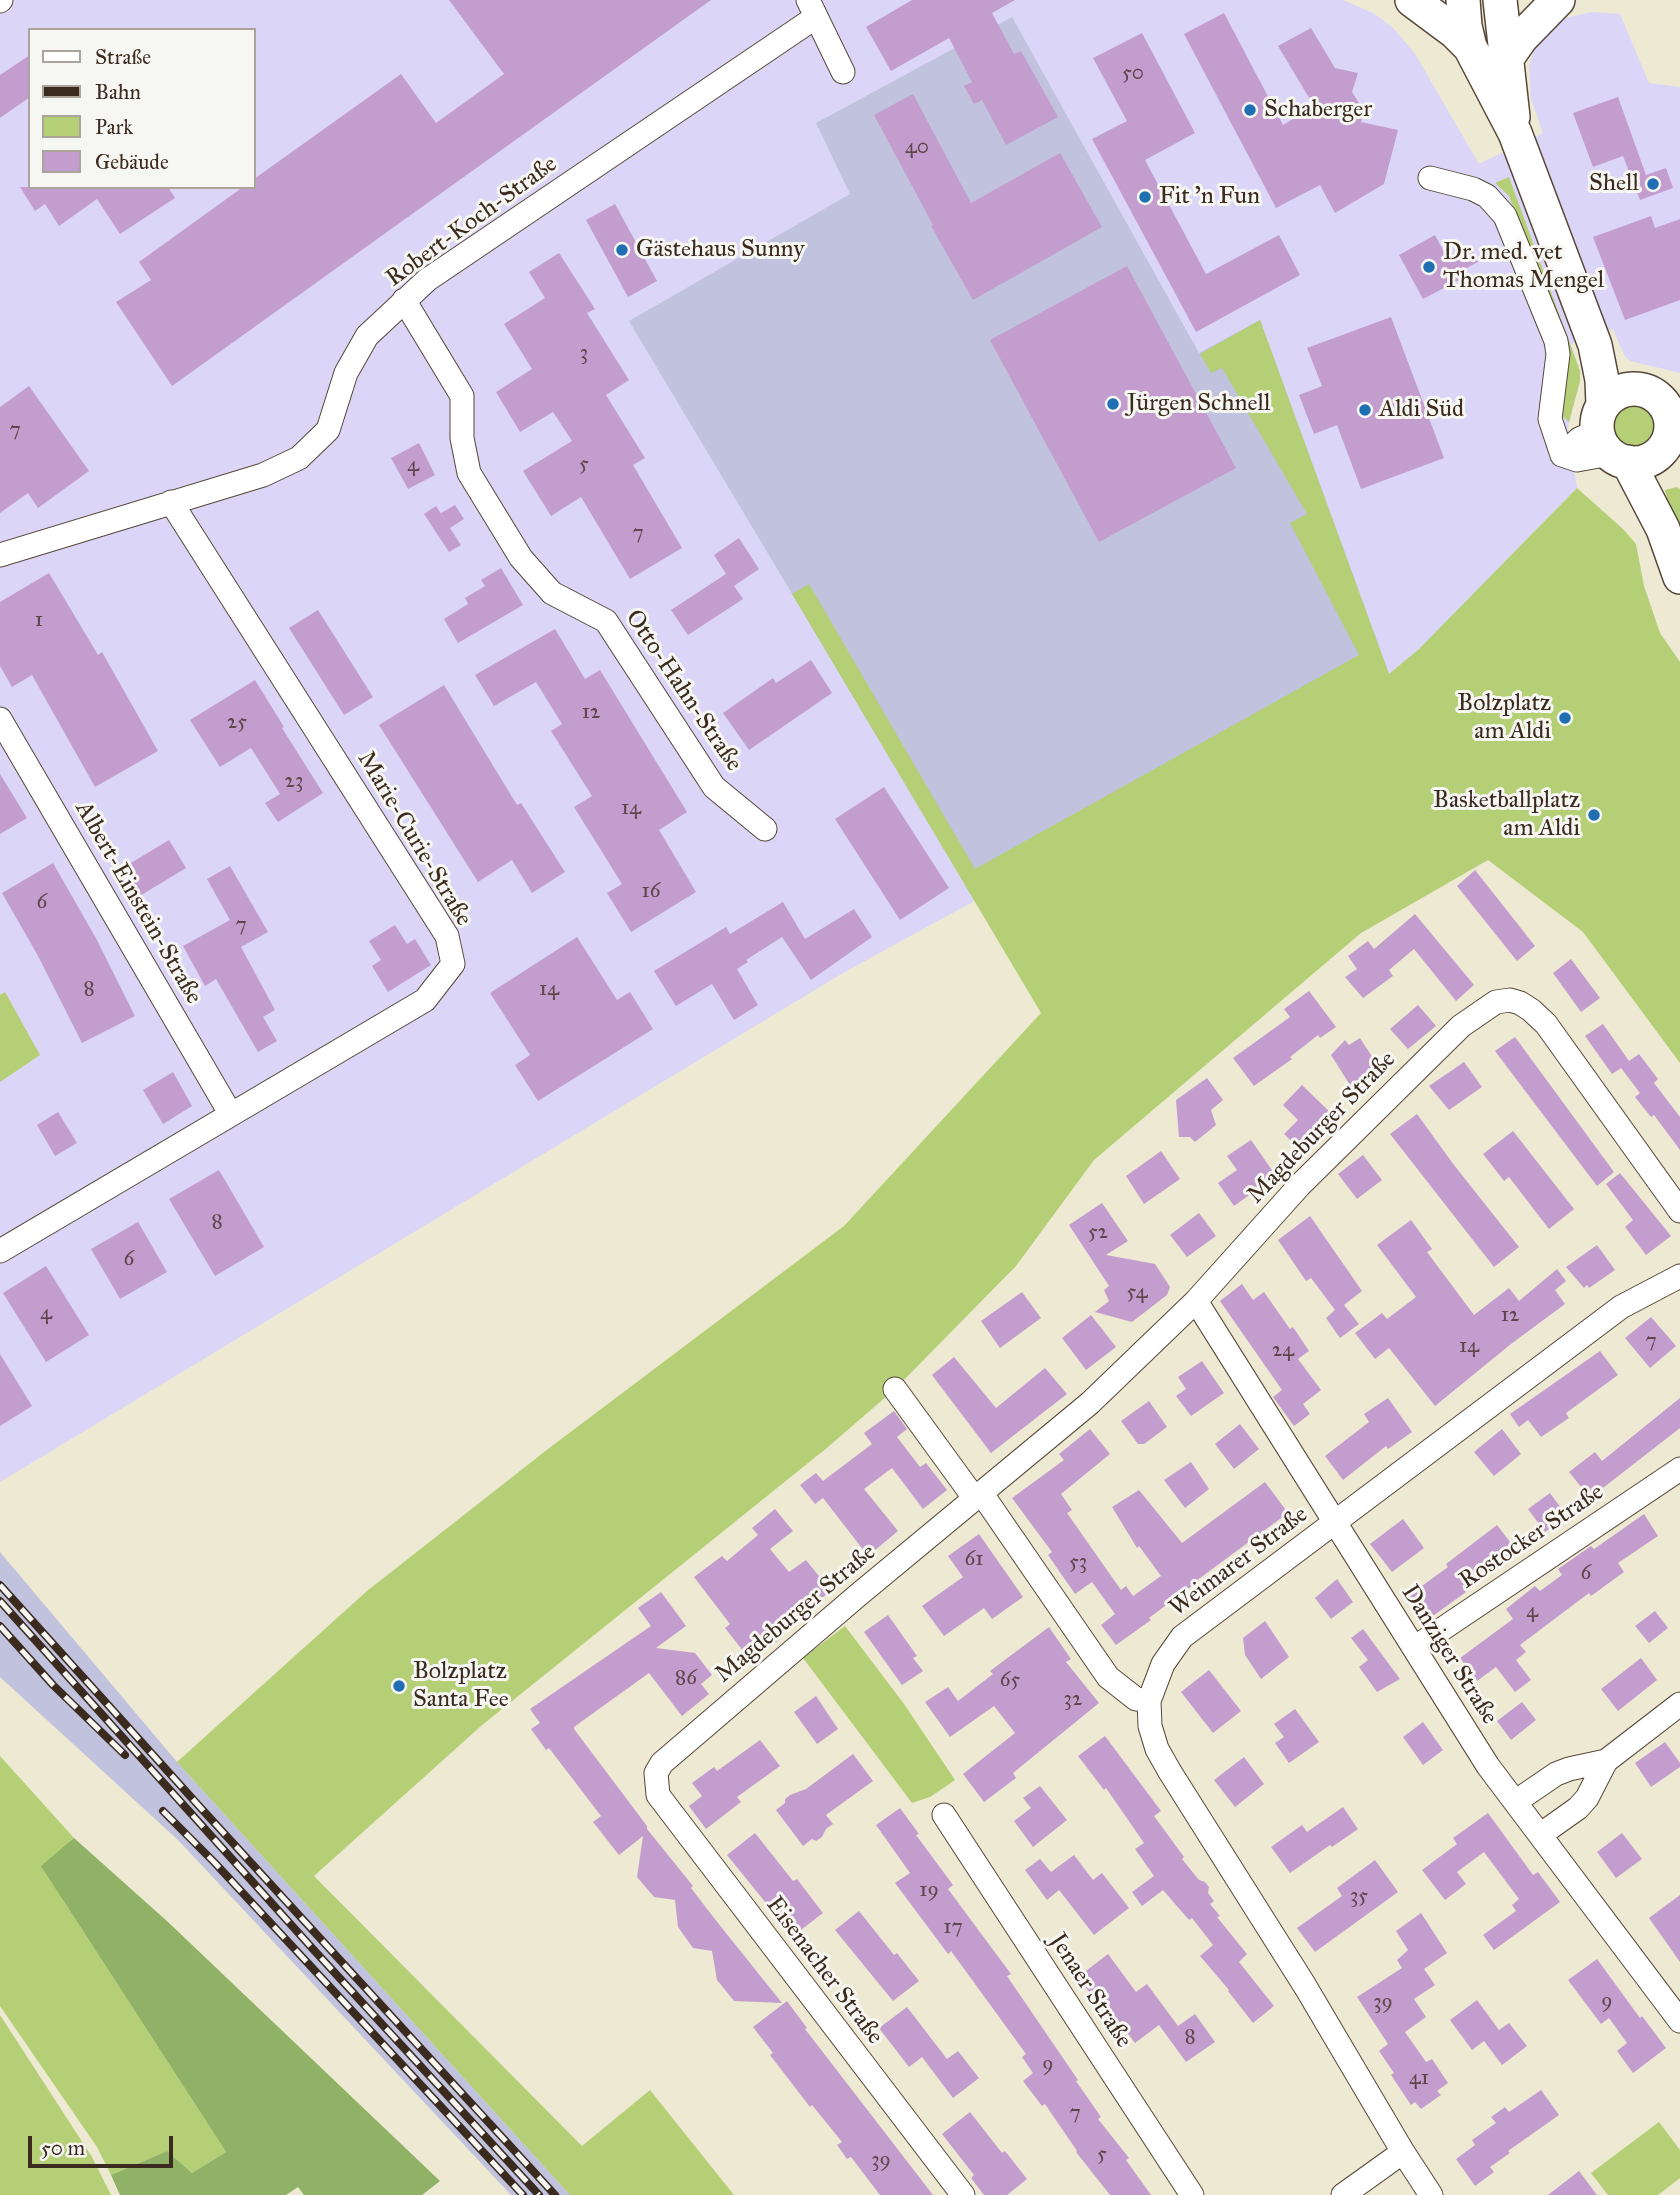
<!DOCTYPE html>
<meta charset="utf-8">
<style>
body{margin:0}
#map{position:relative;width:1680px;height:2195px;overflow:hidden;background:#eee9d2;font-family:"IM FELL Great Primer",serif}
canvas{display:block}
.legend{position:absolute;left:28px;top:28px;width:228px;height:161px;box-sizing:border-box;background:#f6f6f2;border:2px solid #aba49d;margin:0;padding:9px 12px;list-style:none;font-size:21px;color:#3b2a1e}
.legend li{display:flex;align-items:center;gap:14px;height:35px}
.legend b{width:35px;border:2px solid #aba49d}
.scale{position:absolute;left:28px;top:2136px;width:145px;height:32px;box-sizing:border-box;border:4px solid #3b2a1e;border-top:0;padding-left:9px;font-size:21px;line-height:24px;white-space:nowrap;color:#3b2a1e;-webkit-text-stroke:5px #f6f6f2;paint-order:stroke}
</style>
<div id="map">
<canvas width="1680" height="2195"></canvas>
<ul class="legend">
<li><b style="height:9px;background:#fff"></b>Straße</li>
<li><b style="height:9px;background:#3b2a1e"></b>Bahn</li>
<li><b style="height:19px;background:#b4cf75"></b>Park</li>
<li><b style="height:19px;background:#c49dcf"></b>Gebäude</li>
</ul>
<div class="scale">50 m</div>
</div>
<script>
const context = document.querySelector('canvas').getContext('2d');
context.lineJoin = 'round';
function fillPath(path, color) { context.fillStyle = color; context.fill(path, 'evenodd'); }
const toPath = rows => new Path2D(rows.map(r => 'M' + r).join(''));
function strokePath(path, color, width, dash) { context.strokeStyle = color; context.lineWidth = width; context.lineCap = dash ? 'butt' : 'round'; context.setLineDash(dash || []); context.stroke(path); }
function label(font, color, halo, rows, align = 'center') {
  context.font = font + ' "IM FELL Great Primer",serif'; context.lineWidth = 6; context.setLineDash([]); context.textBaseline = 'middle'; context.strokeStyle = halo; context.fillStyle = color; for (const [text, x, y, turn = 0] of rows) {
    context.save(); context.translate(x, y); context.rotate((+turn || 0) * Math.PI / 180); context.textAlign = isNaN(turn) ? turn : align; if (halo) context.strokeText(text, 0, 0); context.fillText(text, 0, 0); context.restore();
  }
}
const built = toPath([
 [0,0,1343,0,1375,14,1393,28,1414,52,1479,164,1543,133,1531,99,1529,66,1535,45,1547,28,1568,17,1593,12,1620,14,1649,83,1680,87,1680,373,1630,361,1624,355,1613,329,1571,344,1580,371,1580,381,1568,427,1577,488,1419,649,1389,674,843,973,0,1482],
 [30,30,254,30,254,187,30,187]
]);
const industrial = toPath([
 [1012,17,1199,353,1260,320,1389,674,1042,1012,629,321,850,194,816,123],
 [0,1552,177,1762,570,2195,511,2195,178,1840,0,1677]
]);
const green = toPath([
 [1509,177,1580,371,1580,381,1569,422,1560,414,1565,348,1509,196,1495,183],
 [1260,320,1389,674,1419,649,1577,488,1623,529,1636,544,1644,586,1660,633,1680,662,1680,1063,1583,932,1488,860,1361,933,1094,1160,1016,1266,895,1389,828,1447,481,1726,314,1876,582,2146,650,2090,734,2195,570,2195,177,1762,367,1591,548,1449,844,1226,1041,1013,792,594,809,584,975,869,1359,655,1290,523,1307,514,1222,368,1211,373,1200,354],
 '1613 425a21 21 0 1 1 42 0a21 21 0 1 1-42 0Z',
 [1677,487,1680,489,1680,544,1665,490],
 [5,992,40,1055,0,1082,0,995],
 [845,1626,904,1704,955,1780,930,1797,912,1803,803,1658],
 [0,1756,74,1838,71,1840,63,1900,226,2152,192,2173,167,2151,111,2175,97,2147,0,2006],
 [0,2015,92,2157,111,2195,0,2195],
 [1659,2122,1680,2150,1680,2178,1658,2195,1608,2195,1591,2173]
]);
const forest = toPath([
 [74,1838,168,1922,440,2181,422,2195,304,2195,298,2187,286,2195,120,2195,111,2175,167,2151,192,2173,226,2152,41,1866]
]);
const building = toPath([
 [449,0,711,0,172,386,116,302,151,280,139,262,243,187,254,187,254,179,401,74,436,123,504,74],
 [912,0,1015,0,992,13,1014,54,1021,51,1058,117,1006,145,982,100,974,104,964,86,972,82,949,38,891,71,866,27],
 [1224,13,1283,125,1314,106,1278,46,1311,28,1335,68,1358,73,1352,92,1364,111,1361,122,1398,130,1384,184,1335,213,1320,185,1276,208,1184,34],
 [1142,33,1195,133,1145,160,1206,274,1279,235,1300,275,1196,332,1092,139,1127,121,1093,58],
 [30,55,30,97,0,118,0,75],
 [913,94,971,203,1060,153,1102,227,973,300,931,226,933,225,874,115],
 [1618,97,1646,175,1666,168,1673,188,1640,200,1623,156,1593,167,1573,113],
 [20,187,168,187,175,198,120,234,97,199,59,226,45,204,35,211],
 [615,204,657,281,628,297,586,220],
 [1651,216,1655,228,1680,219,1680,300,1625,320,1593,237],
 [1435,235,1447,258,1470,245,1478,262,1455,274,1459,280,1423,299,1399,255],
 [559,253,595,309,587,313,629,380,606,395,645,458,633,465,682,548,630,579,581,497,551,516,523,471,572,441,553,412,520,432,496,392,532,369,504,324,545,298,529,272],
 [1127,266,1236,468,1099,542,990,340],
 [1391,317,1444,458,1361,489,1337,425,1314,434,1299,395,1322,386,1307,348],
 [29,386,89,471,38,508,28,493,0,513,0,407],
 [419,443,435,475,408,489,391,458],
 [455,505,464,519,450,528,461,545,449,552,424,514,436,506,447,523,441,513],
 [739,538,759,569,734,586,730,580,743,599,688,635,671,610,726,574,714,555],
 [501,568,523,605,458,643,444,619,468,604,465,598,485,586,481,580],
 [49,573,98,655,102,652,158,751,95,787,32,675,12,687,0,666,0,602],
 [318,610,373,697,344,715,289,628],
 [555,629,585,679,600,670,687,812,659,830,696,892,631,932,607,893,622,884,574,807,592,796,551,731,562,724,536,682,494,706,475,675],
 [811,660,832,693,749,750,723,713,773,678,776,683],
 [255,680,284,727,282,728,323,793,278,822,265,803,280,794,251,748,220,767,190,720],
 [444,685,517,805,521,803,565,872,532,893,512,860,478,882,379,725],
 [0,774,27,818,0,834],
 [884,787,949,888,900,920,835,819],
 [169,840,186,868,138,897,121,869],
 [53,863,97,940,135,1016,82,1043,37,954,2,893],
 [230,866,268,932,241,947,275,1010,263,1017,277,1041,258,1052,216,979,205,986,183,946,230,920,207,879],
 [1475,870,1535,946,1517,961,1457,886],
 [783,902,805,939,854,909,872,937,811,980,782,937,746,960,748,962,737,969,758,1005,734,1020,712,984,676,1006,654,971,726,927,730,934],
 [1415,914,1474,985,1456,1001,1414,949,1389,970,1393,976,1363,998,1345,977,1357,969,1348,956,1368,941,1374,949],
 [395,925,407,944,415,939,431,965,388,992,372,966,381,960,369,941],
 [577,937,617,1000,630,992,653,1029,538,1101,515,1065,530,1055,490,993],
 [1571,959,1600,998,1581,1012,1553,973],
 [1309,991,1336,1027,1320,1038,1318,1035,1290,1057,1292,1059,1254,1086,1233,1058,1290,1017,1284,1009],
 [1418,1005,1436,1026,1408,1049,1390,1029],
 [1603,1024,1629,1061,1639,1054,1658,1079,1654,1083,1680,1117,1680,1150,1654,1115,1651,1117,1635,1097,1640,1093,1621,1068,1612,1074,1585,1036],
 [1515,1037,1614,1172,1597,1186,1495,1051],
 [1360,1038,1384,1075,1355,1093,1331,1055,1345,1040,1349,1045],
 [1464,1062,1482,1087,1449,1110,1429,1086],
 [173,1072,192,1106,163,1124,143,1090],
 [1207,1078,1223,1100,1211,1110,1216,1125,1195,1142,1190,1137,1179,1137,1176,1100],
 [1302,1085,1337,1119,1304,1153,1284,1134,1298,1120,1283,1105],
 [58,1112,77,1143,55,1156,37,1125],
 [1417,1114,1454,1165,1519,1247,1494,1267,1390,1134],
 [1513,1131,1574,1209,1549,1229,1509,1177,1504,1181,1483,1154],
 [1251,1140,1276,1176,1234,1206,1218,1183,1237,1170,1227,1156],
 [1161,1151,1180,1179,1144,1204,1126,1176],
 [1363,1155,1382,1180,1357,1199,1338,1174],
 [219,1170,264,1247,215,1276,169,1199],
 [1620,1173,1671,1236,1646,1255,1625,1227,1633,1220,1606,1184],
 [1102,1203,1128,1241,1106,1255,1155,1264,1170,1287,1167,1295,1132,1322,1095,1312,1109,1301,1104,1290,1109,1286,1069,1225],
 [1199,1213,1216,1236,1187,1257,1170,1235],
 [1310,1216,1362,1291,1344,1305,1359,1324,1340,1338,1326,1318,1335,1310,1311,1278,1306,1281,1278,1240],
 [1411,1220,1432,1249,1427,1252,1474,1315,1509,1288,1519,1301,1557,1269,1566,1281,1555,1290,1565,1304,1511,1344,1435,1406,1389,1348,1375,1359,1355,1333,1382,1313,1387,1319,1416,1297,1377,1245],
 [138,1222,167,1272,120,1299,91,1249],
 [1597,1245,1615,1270,1589,1288,1587,1285,1584,1288,1566,1267],
 [46,1266,89,1335,46,1362,3,1293],
 [1242,1284,1253,1300,1264,1292,1290,1329,1293,1327,1309,1351,1298,1359,1321,1390,1303,1404,1310,1414,1294,1426,1273,1397,1282,1390,1220,1301],
 [1022,1292,1041,1318,1000,1348,981,1321],
 [1091,1315,1116,1347,1086,1370,1062,1338],
 [1651,1317,1676,1346,1650,1368,1625,1338],
 [1600,1351,1618,1375,1566,1413,1569,1418,1541,1437,1528,1420,1519,1427,1510,1414],
 [0,1354,32,1406,0,1426],
 [954,1357,996,1408,1045,1368,1067,1394,991,1453,932,1375],
 [1202,1361,1224,1393,1191,1416,1176,1396,1186,1389,1178,1377],
 [1388,1398,1412,1432,1388,1449,1386,1446,1343,1480,1325,1456,1369,1422,1364,1414],
 [1680,1398,1680,1428,1590,1498,1569,1472,1595,1452,1602,1461],
 [1149,1401,1167,1427,1144,1444,1138,1444,1121,1421],
 [894,1411,907,1429,897,1437,920,1467,926,1463,947,1490,923,1509,892,1468,864,1489,898,1531,868,1556,823,1498,815,1504,800,1485,816,1473,823,1481,872,1444,864,1433],
 [1240,1424,1259,1449,1234,1469,1215,1444],
 [1090,1429,1110,1454,1061,1494,1072,1510,1067,1513,1121,1590,1126,1586,1133,1596,1161,1576,1139,1546,1137,1548,1112,1507,1139,1490,1182,1543,1265,1482,1288,1513,1196,1581,1197,1582,1149,1618,1151,1620,1116,1645,1101,1625,1115,1614,1092,1582,1075,1594,1048,1555,1052,1552,1012,1498,1064,1460,1059,1454],
 [1502,1429,1521,1454,1494,1476,1474,1452],
 [1191,1462,1209,1489,1185,1508,1164,1480],
 [1550,1493,1567,1516,1545,1532,1528,1509],
 [775,1509,793,1531,770,1549,789,1572,806,1560,831,1591,779,1631,783,1637,751,1661,725,1628,730,1624,694,1577,722,1556,727,1561,758,1535,752,1528],
 [1644,1514,1658,1536,1618,1563,1624,1572,1591,1596,1589,1593,1520,1645,1526,1652,1516,1660,1531,1680,1515,1692,1496,1667,1477,1681,1460,1658,1513,1619,1506,1609,1535,1586,1540,1591,1562,1575,1558,1569,1591,1546,1594,1549],
 [1403,1519,1424,1548,1392,1572,1370,1544],
 [1497,1525,1517,1551,1488,1573,1485,1569,1462,1586,1466,1592,1426,1621,1408,1596,1448,1567,1446,1564],
 [979,1534,1023,1597,992,1619,984,1608,944,1636,922,1606,963,1577,948,1556],
 [1337,1579,1353,1602,1331,1619,1315,1598],
 [661,1592,686,1626,656,1648,695,1653,712,1675,701,1684,709,1694,682,1716,649,1673,574,1727,574,1729,647,1826,647,1829,693,1886,691,1888,714,1918,782,2003,734,2001,717,1980,712,1951,693,1948,678,1927,675,1900,654,1897,637,1877,643,1836,619,1855,593,1822,601,1816,549,1748,546,1750,531,1729,540,1723,530,1709,651,1626,638,1608],
 [1655,1611,1668,1628,1649,1643,1635,1626],
 [888,1615,917,1656,913,1658,923,1671,902,1685,864,1632],
 [1265,1621,1289,1657,1261,1679,1245,1655,1243,1638],
 [1049,1627,1071,1659,1066,1662,1099,1703,1013,1773,1016,1778,984,1802,963,1774,1015,1733,994,1706,950,1737,925,1702,948,1687,958,1701,993,1674,990,1671],
 [1363,1629,1400,1679,1377,1692,1359,1667,1368,1660,1351,1638],
 [1641,1658,1657,1680,1618,1711,1601,1689],
 [1209,1670,1241,1711,1213,1733,1181,1692],
 [816,1696,838,1729,817,1744,794,1712],
 [1522,1702,1536,1720,1511,1740,1497,1721],
 [1295,1709,1319,1742,1289,1763,1275,1743,1284,1737,1274,1724],
 [1423,1722,1443,1750,1423,1765,1403,1737],
 [1105,1736,1161,1811,1154,1816,1184,1857,1182,1859,1199,1880,1205,1882,1209,1887,1208,1893,1214,1901,1210,1904,1220,1916,1217,1917,1247,1954,1239,1962,1274,2006,1253,2023,1228,1991,1229,1990,1200,1956,1213,1945,1192,1918,1189,1920,1163,1890,1142,1906,1132,1892,1154,1876,1135,1849,1144,1843,1106,1788,1104,1790,1078,1756],
 [760,1740,780,1766,737,1797,741,1802,706,1829,689,1806,702,1796,692,1783,714,1767,717,1771],
 [1665,1742,1680,1763,1680,1767,1651,1787,1635,1763],
 [853,1754,873,1781,826,1815,833,1824,826,1829,822,1837,816,1841,812,1839,803,1846,776,1810,785,1803,785,1799,790,1795,806,1789],
 [1244,1757,1264,1784,1235,1807,1214,1780],
 [1040,1786,1067,1820,1033,1847,1014,1821,1031,1808,1023,1798],
 [1343,1807,1358,1829,1332,1847,1330,1845,1290,1873,1271,1847,1302,1825,1307,1832],
 [900,1808,919,1834,916,1835,953,1885,948,1889,1011,1974,1007,1976,1078,2080,1076,2081,1101,2117,1098,2119,1129,2158,1126,2160,1151,2195,1110,2195,1076,2152,1077,2151,1045,2104,1042,2106,1023,2081,1033,2073,1022,2057,1026,2054,951,1951,948,1954,895,1883,910,1873,876,1825],
 [1488,1813,1533,1875,1538,1872,1560,1902,1494,1950,1483,1935,1516,1911,1512,1905,1519,1899,1484,1852,1457,1872,1466,1884,1445,1900,1422,1870,1457,1844,1453,1838],
 [755,1833,793,1881,797,1879,823,1913,797,1933,784,1916,779,1919,727,1855],
 [1622,1833,1642,1859,1616,1878,1597,1852],
 [1074,1855,1093,1880,1102,1873,1129,1908,1094,1935,1059,1890,1047,1900,1025,1870,1040,1859,1051,1872],
 [1375,1860,1398,1892,1315,1952,1297,1928,1342,1896,1337,1888],
 [1680,1895,1680,1962,1649,1918],
 [859,1911,894,1955,897,1953,919,1981,893,2001,835,1930],
 [1421,1913,1447,1953,1424,1969,1435,1985,1414,1999,1426,2017,1405,2032,1426,2062,1432,2059,1448,2083,1437,2091,1441,2095,1421,2109,1415,2102,1411,2105,1391,2075,1394,2073,1379,2051,1388,2044,1357,1997,1402,1968,1397,1960,1408,1950,1396,1931],
 [1108,1954,1136,1992,1147,1984,1178,2026,1195,2014,1215,2042,1186,2062,1159,2025,1135,2043,1101,1998,1096,2001,1078,1977],
 [1597,1959,1640,2018,1642,2016,1666,2048,1633,2073,1617,2051,1627,2043,1609,2018,1601,2024,1568,1980],
 [1477,2000,1499,2030,1509,2023,1527,2046,1502,2065,1484,2041,1472,2050,1450,2020],
 [787,2001,807,2028,805,2029,933,2195,880,2195,851,2157,847,2159,837,2145,842,2142,812,2105,810,2107,770,2055,773,2053,753,2027],
 [907,2007,947,2059,958,2051,979,2078,953,2098,922,2057,909,2067,879,2028],
 [1541,2090,1559,2115,1508,2151,1510,2153,1490,2167,1494,2172,1475,2186,1456,2159,1475,2145,1472,2140,1496,2123,1491,2117,1505,2107,1509,2112],
 [970,2112,1002,2153,1005,2151,1027,2179,1007,2195,984,2195,971,2178,974,2175,942,2134],
 [1579,2171,1597,2195,1548,2195]
]);
const street = toPath([
 [808,0,843,72],
 [0,1,1,0],
 [1430,178,1473,189,1487,196,1505,216,1556,341,1558,354,1550,419,1562,455,1577,460,1610,454],
 [404,300,462,396,462,438,469,473,521,558,552,593,606,621,714,787,765,829],
 [1562,455,1579,439,1597,431],
 [0,555,263,475,299,458,328,430,346,373,367,336,427,280,816,17],
 [0,719,230,1113],
 [0,1251,425,1000,453,964,447,936,171,502],
 [1196,1301,1488,1766,1680,2021],
 [895,1389,975,1499],
 [982,1494,1108,1677,1136,1699,1149,1701],
 [1414,1648,1680,1469],
 [1515,1802,1556,1774,1569,1769,1606,1761,1680,1704],
 [944,1815,1192,2195],
 [1540,1835,1578,1808,1587,1798,1606,1761],
 [963,2195,658,1795,656,1773,662,1763,857,1596,1090,1403,1196,1301,1300,1185,1461,1026,1496,1002,1510,1000,1520,1003,1531,1010,1546,1024,1680,1211],
 [1343,2195,1403,2152],
 [1431,2195,1403,2152,1305,1986,1170,1772,1157,1749,1150,1726,1149,1701,1163,1664,1182,1637,1621,1307,1680,1276]
]);
const secondary = toPath([
 [1412,0,1455,32,1470,47],
 [1463,0,1465,26,1470,47,1515,133,1595,345,1602,380,1603,405],
 [1500,0,1513,117],
 [1507,58,1521,38,1558,0],
 '1597 426a37 37 0 1 1 74 0a37 37 0 1 1-74 0Z',
 [1628,462,1663,529,1680,577]
]);
const rail = toPath([
 [0,1585,199,1806,555,2195],
 [0,1601,312,1948,539,2195],
 [0,1626,53,1685,125,1755],
 [163,1811,214,1862,523,2195]
]);
const markers = [
 [1250,110,7,"#1f6fb2"],
 [1653,184,7,"#1f6fb2"],
 [1145,197,7,"#1f6fb2"],
 [622,250,7,"#1f6fb2"],
 [1429,267,7,"#1f6fb2"],
 [1113,404,7,"#1f6fb2"],
 [1365,410,7,"#1f6fb2"],
 [1565,718,7,"#1f6fb2"],
 [1594,815,7,"#1f6fb2"],
 [399,1686,7,"#1f6fb2"]
];
const numberNames = [
 ["50",1133,74],
 ["40",917,148],
 ["3",584,354],
 ["7",15,431],
 ["5",584,465],
 ["4",413,466],
 ["7",638,534],
 ["1",39,621],
 ["12",591,713],
 ["25",237,723],
 ["23",294,782],
 ["14",631,809],
 ["16",651,892],
 ["6",42,903],
 ["7",241,926],
 ["8",89,990],
 ["14",549,990],
 ["8",217,1223],
 ["52",1098,1233],
 ["6",129,1260],
 ["54",1137,1293],
 ["4",46,1314],
 ["12",1510,1316],
 ["7",1651,1342],
 ["14",1469,1347],
 ["24",1283,1351],
 ["61",974,1560],
 ["53",1078,1563],
 ["6",1586,1574],
 ["4",1532,1612],
 ["86",686,1679],
 ["65",1010,1681],
 ["32",1073,1700],
 ["19",929,1891],
 ["35",1359,1897],
 ["17",953,1928],
 ["9",1607,2002],
 ["39",1383,2003],
 ["8",1190,2038],
 ["9",1048,2065],
 ["41",1419,2079],
 ["7",1075,2114],
 ["5",1102,2155],
 ["39",881,2161]
];
const poiNames = [
 ["Schaberger",1264,110],
 ["Shell",1639,184,"right"],
 ["Fit 'n Fun",1159,197],
 ["Gästehaus Sunny",636,250],
 ["Dr. med. vet",1443,253],
 ["Thomas Mengel",1443,281],
 ["Jürgen Schnell",1127,404],
 ["Aldi Süd",1379,410],
 ["Bolzplatz",1551,704,"right"],
 ["am Aldi",1551,732,"right"],
 ["Basketballplatz",1580,801,"right"],
 ["am Aldi",1580,829,"right"],
 ["Bolzplatz",413,1672],
 ["Santa Fee",413,1700]
];
const streetNames = [
 ["Robert-Koch-Straße",472,222,-36],
 ["Otto-Hahn-Straße",683,691,56],
 ["Marie-Curie-Straße",414,839,59],
 ["Albert-Einstein-Straße",138,903,60],
 ["Magdeburger Straße",1322,1128,-46],
 ["Rostocker Straße",1532,1537,-34],
 ["Weimarer Straße",1239,1562,-37],
 ["Magdeburger Straße",796,1614,-40],
 ["Danziger Straße",1449,1655,58],
 ["Eisenacher Straße",824,1971,53],
 ["Jenaer Straße",1090,1991,57]
];
fillPath(built, '#dbd6f7');
fillPath(industrial, '#c1c2dd');
fillPath(green, '#b4cf75');
fillPath(forest, '#8fb266');
fillPath(building, '#c49dcf');
strokePath(street, '#564739', 25);
strokePath(secondary, '#564739', 36);
strokePath(street, '#fff', 23);
strokePath(secondary, '#fff', 33);
strokePath(rail, '#3b2a1e', 8);
strokePath(rail, '#f6f6f2', 5, [16]);
for (const [x, y, r, color] of markers) { const dot = new Path2D(); dot.arc(x, y, r, 0, 2 * Math.PI); context.fillStyle = color; context.fill(dot); strokePath(dot, '#f6f6f2', 2.5); }
label('21px', '#5d474a', null, numberNames);
label('24px', '#3b2a1e', '#f6f6f2', poiNames, 'left');
label('24px', '#3b2a1e', '#f6f6f2', streetNames);
</script>
